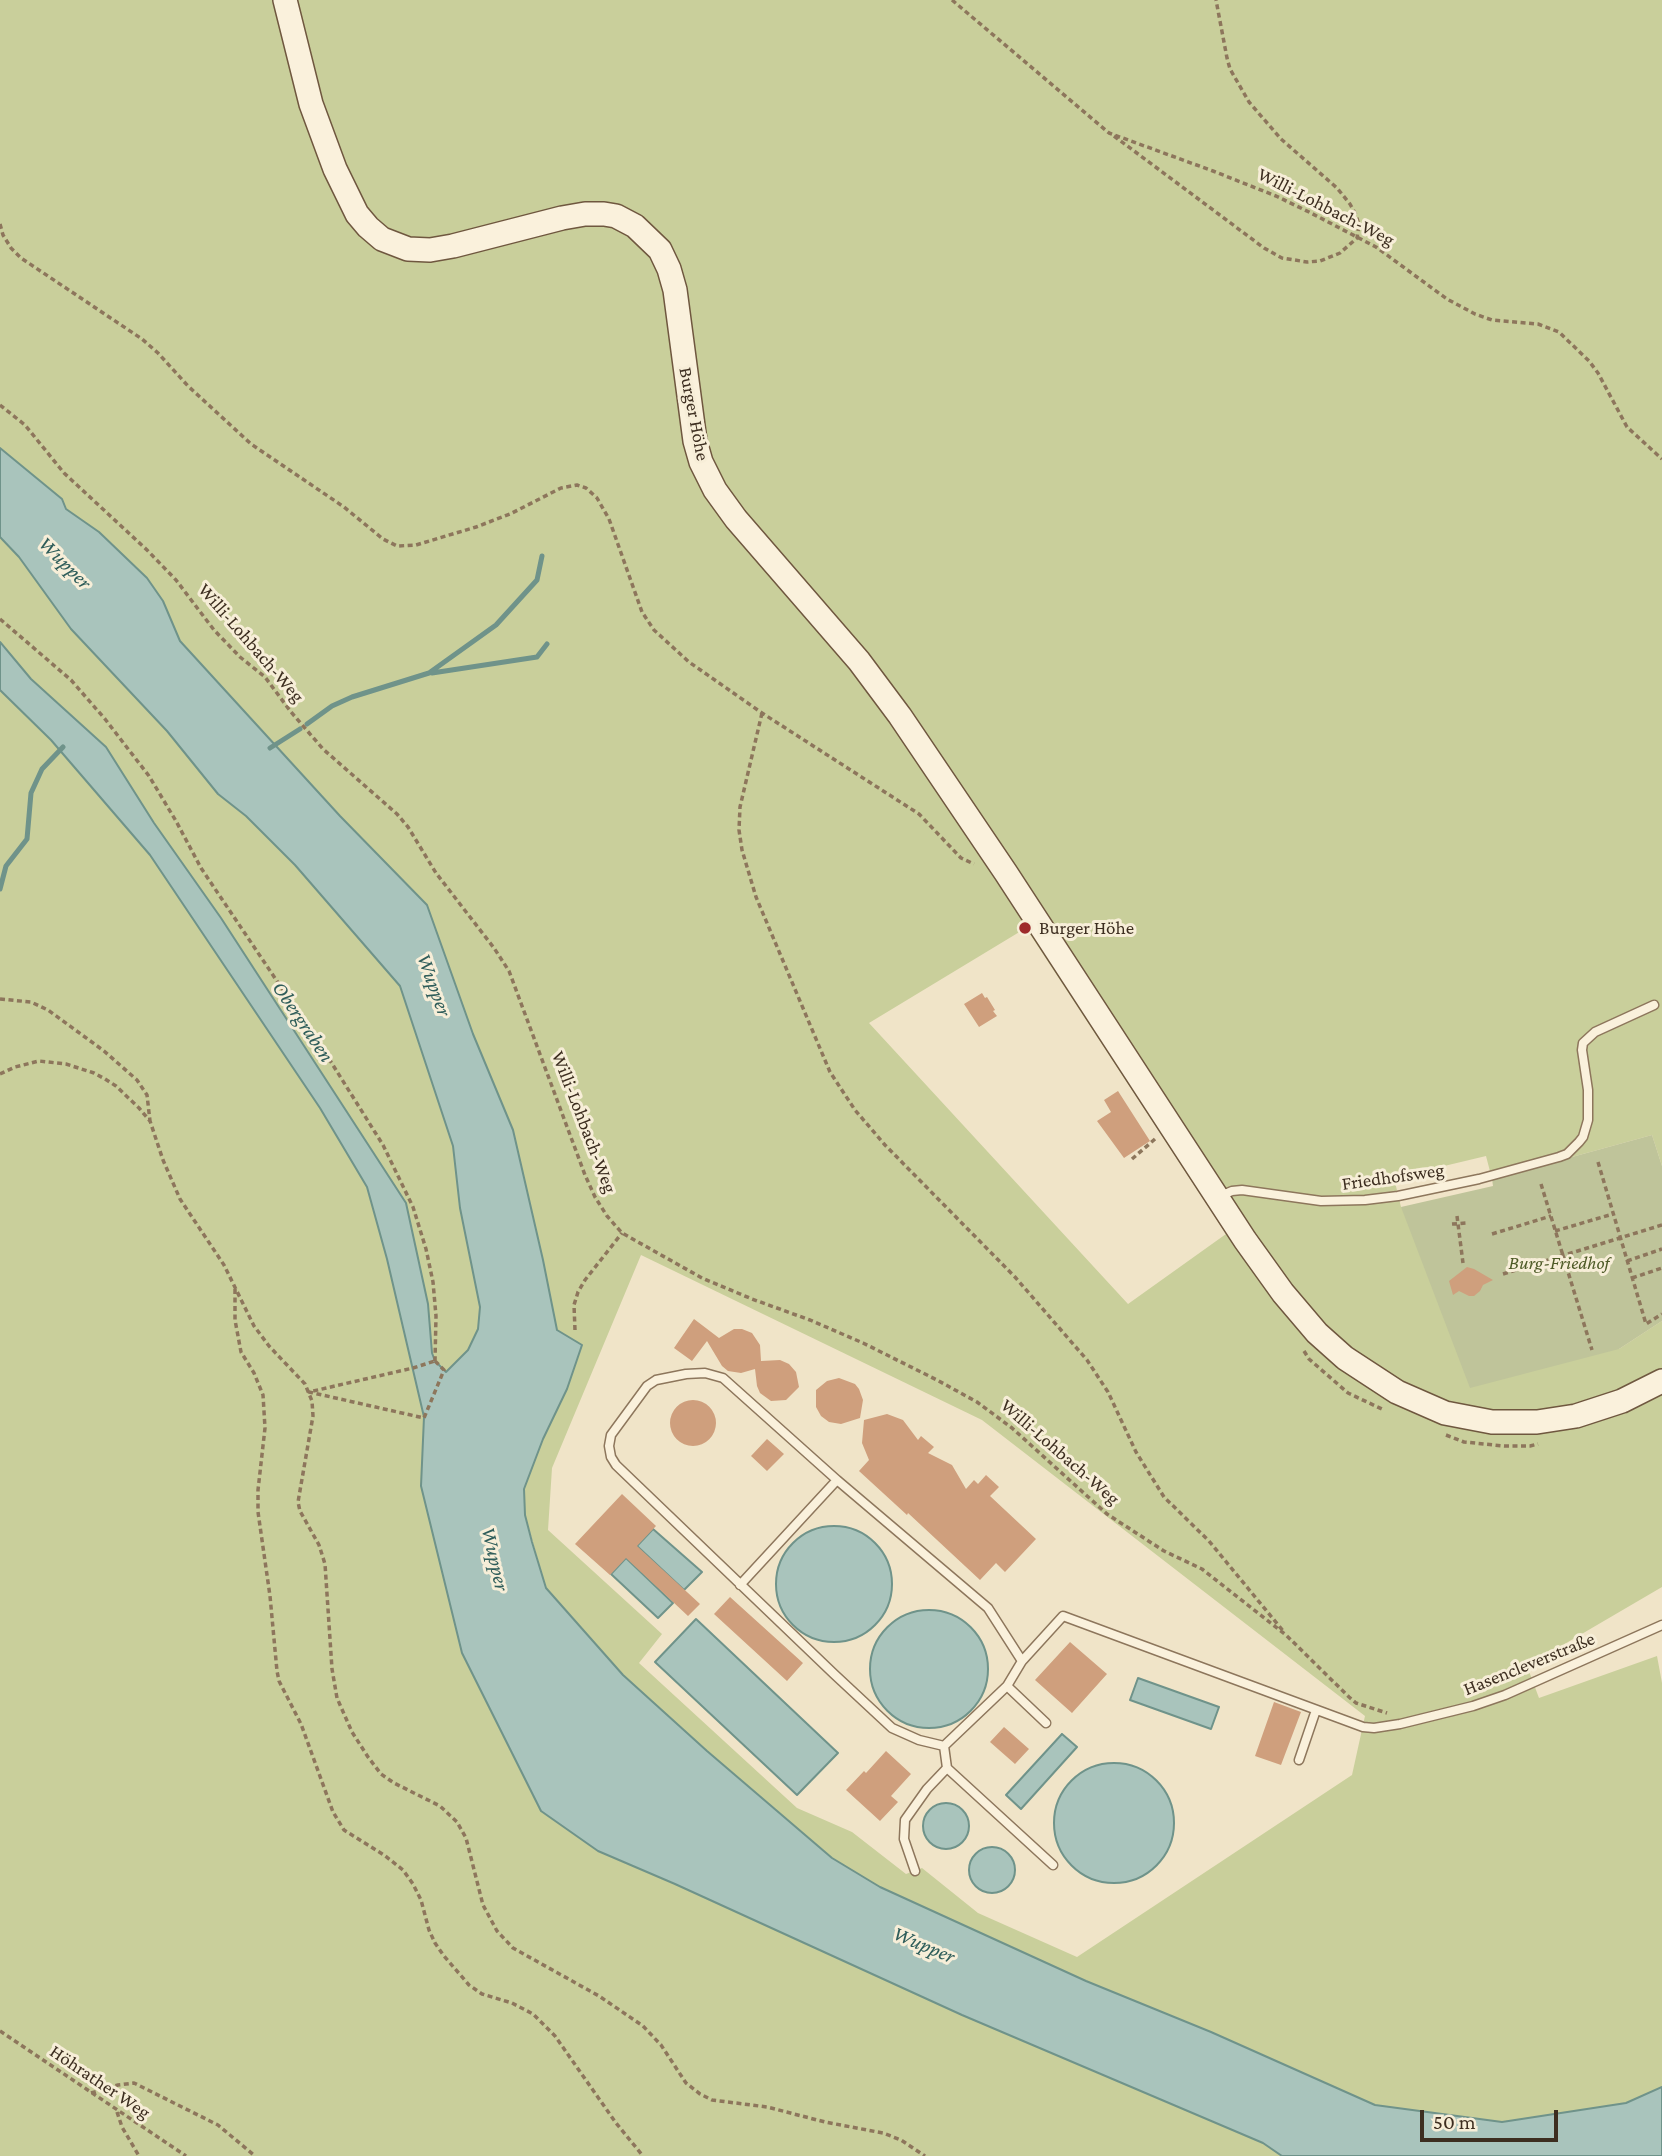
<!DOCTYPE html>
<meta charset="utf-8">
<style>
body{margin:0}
#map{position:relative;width:1662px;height:2156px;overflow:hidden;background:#f0e4c8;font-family:"Crimson Pro",serif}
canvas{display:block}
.scale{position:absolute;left:1420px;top:2110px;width:138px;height:32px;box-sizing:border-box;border:4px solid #3d2e20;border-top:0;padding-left:9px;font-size:21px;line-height:24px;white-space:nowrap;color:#3d2e20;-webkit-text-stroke:5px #f7eed8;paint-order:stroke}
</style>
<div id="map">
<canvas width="1662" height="2156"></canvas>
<div class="scale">50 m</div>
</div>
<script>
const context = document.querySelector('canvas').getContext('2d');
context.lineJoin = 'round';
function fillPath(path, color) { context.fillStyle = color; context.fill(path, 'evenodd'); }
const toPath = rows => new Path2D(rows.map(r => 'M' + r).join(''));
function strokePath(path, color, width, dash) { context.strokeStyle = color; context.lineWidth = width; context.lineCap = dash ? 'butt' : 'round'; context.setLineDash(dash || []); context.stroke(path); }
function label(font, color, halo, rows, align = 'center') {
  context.font = font + ' "Crimson Pro",serif'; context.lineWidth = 6; context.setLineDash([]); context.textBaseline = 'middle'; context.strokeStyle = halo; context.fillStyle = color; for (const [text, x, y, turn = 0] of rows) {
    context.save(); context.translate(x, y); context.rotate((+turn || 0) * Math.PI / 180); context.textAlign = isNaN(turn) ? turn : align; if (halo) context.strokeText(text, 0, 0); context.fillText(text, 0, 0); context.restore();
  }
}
const green = toPath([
 [0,0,1662,0,1662,1166,1652,1135,1492,1179,1486,1156,1394,1178,1401,1207,1619,1349,1662,1321,1662,1587,1527,1666,1539,1698,1657,1656,1662,1683,1662,2087,1626,2103,1502,2122,1375,2105,1211,2032,1086,1981,880,1887,832,1858,707,1751,623,1675,546,1588,525,1515,524,1490,543,1439,567,1389,582,1345,557,1330,543,1260,513,1130,473,1034,427,905,340,816,180,641,163,601,99,532,66,509,61,499,0,448],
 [1026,928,1226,1234,1128,1304,869,1023],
 [641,1255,982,1420,1365,1716,1352,1775,1077,1957,978,1913,922,1868,906,1874,852,1832,797,1808,639,1663,662,1634,548,1530,552,1468],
 [0,537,19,557,71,629,167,731,218,794,246,816,295,865,400,986,453,1146,460,1208,480,1307,478,1329,468,1350,446,1372,435,1361,432,1353,428,1304,406,1203,221,918,154,823,0,642],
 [0,690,51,740,150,855,320,1108,367,1187,387,1259,424,1418,421,1486,598,1851,675,1884,962,2015,1263,2143,1282,2156,0,2156]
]);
const cemetery = toPath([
 [1652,1135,1662,1166,1662,1321,1619,1349,1470,1388,1401,1207,1493,1186,1492,1179]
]);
const water = toPath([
 [0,448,62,499,66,509,99,532,147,578,163,601,180,641,340,816,427,905,473,1034,513,1130,543,1260,557,1330,582,1345,567,1389,543,1439,524,1489,525,1515,532,1542,546,1588,623,1675,707,1751,832,1858,880,1887,1086,1981,1211,2032,1375,2105,1502,2122,1626,2103,1662,2087,1662,2156,1282,2156,1263,2143,962,2015,675,1884,598,1851,541,1811,462,1653,421,1486,424,1417,387,1259,367,1187,320,1108,150,855,51,740,0,690,0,642,31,679,106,747,154,823,221,918,406,1203,428,1304,432,1353,435,1361,446,1372,468,1350,478,1329,480,1307,460,1208,453,1146,400,986,295,865,246,816,218,794,167,731,71,629,19,557,0,537,0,448],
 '776 1584a58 58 0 1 1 116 0a58 58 0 1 1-116 0Z',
 [653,1529,702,1572,684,1590,637,1546,653,1529],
 [626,1558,673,1603,658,1618,611,1574,626,1558],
 '870 1669a59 59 0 1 1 118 0a59 59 0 1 1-118 0Z',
 [696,1619,838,1753,797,1795,655,1662,696,1619],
 [1138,1678,1219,1707,1211,1729,1130,1700,1138,1678],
 [1062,1734,1077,1747,1021,1809,1006,1795,1062,1734],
 '1054 1823a60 60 0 1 1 120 0a60 60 0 1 1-120 0Z',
 '923 1826a23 23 0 1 1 46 0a23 23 0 1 1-46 0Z',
 '969 1870a23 23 0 1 1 46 0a23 23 0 1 1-46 0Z'
]);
const stream = toPath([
 [432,673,537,657,547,644],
 [307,724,332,706,352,697,429,673,496,625,537,580,542,556],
 [270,748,300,729],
 [0,889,6,866,27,839,31,793,42,769,63,747]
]);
const building = toPath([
 [982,993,985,998,987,997,995,1010,993,1011,997,1016,979,1027,964,1004],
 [1118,1091,1150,1141,1124,1158,1097,1121,1111,1112,1104,1100],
 [1467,1267,1474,1269,1493,1280,1483,1285,1480,1291,1474,1296,1469,1296,1459,1291,1453,1295,1449,1281],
 [694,1319,719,1338,734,1329,742,1329,752,1333,760,1345,761,1361,780,1360,789,1364,796,1372,799,1387,786,1400,771,1401,760,1393,757,1386,755,1369,741,1373,728,1371,722,1366,707,1341,692,1361,674,1348],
 [839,1378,855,1384,859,1389,863,1400,860,1418,841,1424,829,1422,821,1416,816,1407,816,1390,827,1381],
 '670 1423a23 23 0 1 1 46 0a23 23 0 1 1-46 0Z',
 [887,1414,903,1420,918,1440,921,1436,934,1447,928,1453,952,1465,966,1489,974,1480,978,1484,986,1475,999,1487,990,1496,1036,1539,1005,1572,996,1563,980,1580,908,1513,907,1515,859,1471,869,1460,862,1443,864,1420],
 [767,1439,784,1454,767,1471,751,1456],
 [622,1494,656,1526,637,1546,700,1604,688,1616,626,1558,610,1575,575,1544],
 [730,1597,803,1663,787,1681,714,1614],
 [1070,1642,1107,1674,1072,1713,1035,1680],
 [1274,1702,1301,1712,1281,1765,1255,1756],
 [1004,1727,1029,1749,1015,1764,990,1742],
 [886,1751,911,1774,891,1796,898,1802,880,1821,846,1790,864,1771,866,1773]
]);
const path = toPath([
 [952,0,1109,133,1213,171,1276,196,1309,212,1376,247,1447,299,1475,314,1492,320,1538,324,1559,332,1589,361,1598,373,1627,427,1662,459],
 [1114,136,1264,248,1282,258,1307,262,1320,261,1340,253,1357,238,1359,225,1356,215,1350,204,1337,188,1281,139,1249,102,1230,69,1227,58,1216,0],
 [0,224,3,235,11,248,21,258,142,339,158,353,188,386,251,444,344,507,383,539,397,546,416,545,476,527,510,514,561,488,577,485,586,488,597,498,609,519,642,612,654,630,689,662,762,713,919,814,961,858,974,864],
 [0,405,25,425,64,473,147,550,176,580,214,630,240,657,265,677,291,712,323,749,397,814,408,827,436,873,494,948,509,971,585,1175,595,1197,607,1216,622,1233,702,1278,752,1299,810,1320,863,1343,937,1380,977,1402,1012,1428,1107,1514,1164,1551,1202,1569,1286,1635,1349,1697,1356,1703,1387,1713],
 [0,619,71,680,105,719,149,776,176,821,201,868,326,1054,383,1145,413,1207,426,1249,433,1282,436,1316,435,1361],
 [762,713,740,807,739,830,742,850,756,897,830,1072,855,1110,885,1145,1015,1277,1087,1360,1108,1392,1136,1452,1164,1497,1209,1541,1284,1632],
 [0,999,31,1002,48,1010,104,1051,137,1080,147,1095,150,1121],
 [0,1074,15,1067,39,1061,66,1064,94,1073,105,1079,116,1086,139,1108,150,1121,163,1160,180,1199,224,1265,254,1326,269,1346,305,1384,312,1401,313,1416,298,1502,300,1511,319,1545,325,1564,332,1669,337,1698,352,1732,368,1757,381,1774,394,1783,440,1806,457,1822,466,1838,483,1905,497,1931,513,1948,599,1996,643,2026,661,2045,686,2083,700,2094,712,2100,767,2107,825,2122,883,2133,901,2140,925,2156],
 [1132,1159,1155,1139],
 [1598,1162,1646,1324,1662,1314],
 [1541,1184,1592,1350],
 [1457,1216,1463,1263],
 [1452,1224,1466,1223],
 [1555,1231,1613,1214],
 [1492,1234,1551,1216],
 [1627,1261,1662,1249],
 [1503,1274,1662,1225],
 [1632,1278,1662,1268],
 [235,1289,235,1320,241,1352,254,1373,263,1395,265,1428,258,1490,258,1512,270,1596,277,1671,279,1681,301,1724,333,1812,344,1830,384,1855,403,1870,413,1884,421,1900,429,1930,435,1943,444,1956,469,1985,482,1994,512,2003,533,2014,555,2036,616,2123,643,2156],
 [575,1330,574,1305,578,1292,585,1280,622,1233],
 [1304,1351,1309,1359,1348,1393,1384,1410],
 [435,1361,444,1370,424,1418,309,1392,413,1368,435,1361],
 [1446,1435,1464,1442,1504,1446,1530,1446,1538,1444],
 [0,2031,186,2156],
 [91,2093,118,2085,134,2083,218,2125,255,2156],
 [117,2112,122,2127,139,2156]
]);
const service = toPath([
 [1220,1196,1232,1191,1242,1190,1321,1201,1365,1200,1398,1196,1479,1179,1559,1157,1567,1154,1579,1142,1583,1137,1588,1120,1588,1090,1582,1050,1583,1043,1595,1032,1654,1005],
 [740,1585,837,1480],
 [1022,1661,988,1608,837,1480,723,1378,705,1373,686,1374,656,1380,647,1386,611,1435,609,1446,611,1457,616,1465,834,1674,892,1728,919,1740,944,1746,1007,1686,1022,1661,1063,1616,1363,1727,1374,1728,1400,1724,1473,1706,1505,1695,1662,1625],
 [1007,1686,1046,1723],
 [944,1746,947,1768,1053,1865],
 [1299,1760,1316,1710],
 [915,1871,904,1839,905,1820,927,1789,947,1768]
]);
const secondary = toPath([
 [285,0,311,104,335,169,357,214,368,227,382,239,408,249,430,250,453,246,562,218,585,214,604,214,616,216,635,226,660,250,669,269,675,290,695,441,701,462,715,490,736,519,859,661,900,716,1006,873,1245,1240,1283,1293,1317,1333,1345,1358,1397,1392,1445,1413,1492,1422,1537,1422,1576,1416,1622,1401,1662,1381]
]);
const markers = [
 [1025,928,7,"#9e2a2b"]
];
const streetNames = [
 ["Willi-Lohbach-Weg",1326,207,27],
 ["Burger Höhe",694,414,79],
 ["Willi-Lohbach-Weg",251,643,49],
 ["Willi-Lohbach-Weg",584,1122,69],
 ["Friedhofsweg",1393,1177,-8],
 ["Willi-Lohbach-Weg",1060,1452,41],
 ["Hasencleverstraße",1529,1664,-22],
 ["Höhrather Weg",100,2082,34]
];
const poiNames = [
 ["Burger Höhe",1039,928]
];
const parkNames = [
 ["Burg-Friedhof",1559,1263]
];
const waterNames = [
 ["Wupper",65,563,45],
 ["Wupper",434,985,70],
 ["Obergraben",303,1022,56],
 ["Wupper",495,1559,77],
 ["Wupper",924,1945,23]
];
fillPath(green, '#c9cf9b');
fillPath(cemetery, '#bfc49a');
fillPath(water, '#a9c4bc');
strokePath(water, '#6f938a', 2);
strokePath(stream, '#6f938a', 5);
fillPath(building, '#cf9f7d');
strokePath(service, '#8d765c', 11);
strokePath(secondary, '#6f573f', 26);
strokePath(path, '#8d765c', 3.5, [5, 3.5]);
strokePath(service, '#faf1dc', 8);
strokePath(secondary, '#faf1dc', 23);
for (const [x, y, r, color] of markers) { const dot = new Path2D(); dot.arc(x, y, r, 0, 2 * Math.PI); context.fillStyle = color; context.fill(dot); strokePath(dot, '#f7eed8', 2.5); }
label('19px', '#3d2e20', '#f7eed8', streetNames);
label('19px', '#3d2e20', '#f7eed8', poiNames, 'left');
label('italic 19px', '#4d5a26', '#f7eed8', parkNames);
label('italic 21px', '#2f5d5a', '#f7eed8', waterNames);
</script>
